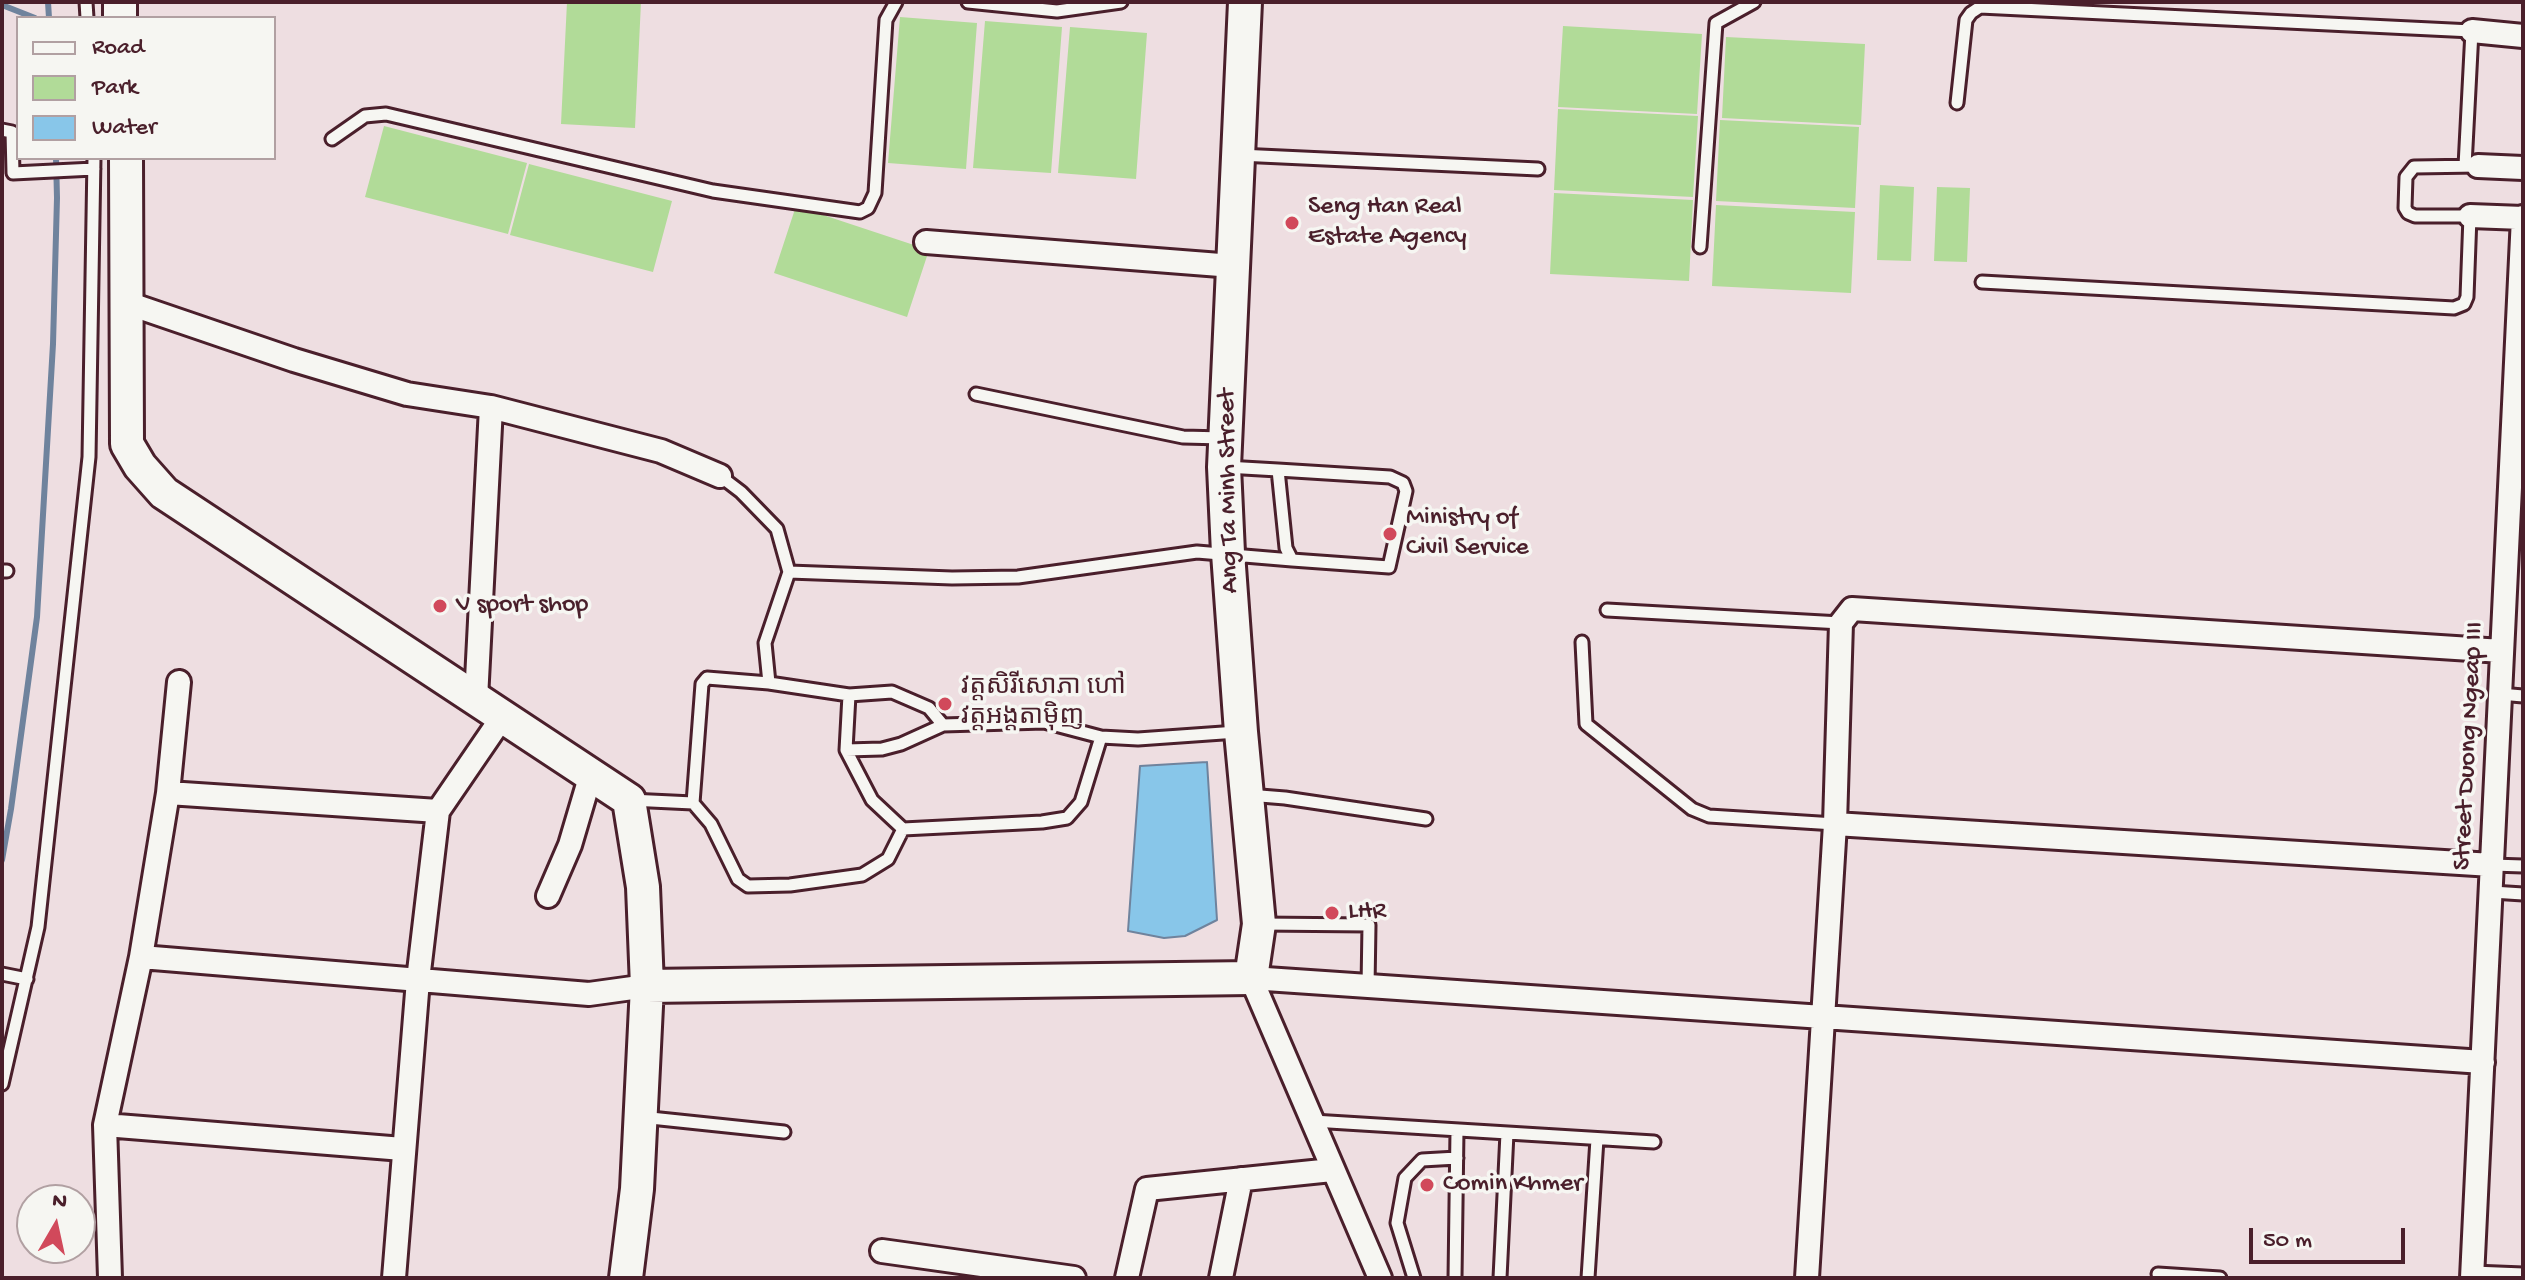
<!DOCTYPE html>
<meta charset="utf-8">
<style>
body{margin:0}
#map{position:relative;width:2525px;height:1280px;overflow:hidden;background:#eedee1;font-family:"Gochi Hand",sans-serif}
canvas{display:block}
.frame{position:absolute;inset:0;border:4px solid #4a1f2b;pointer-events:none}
.legend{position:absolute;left:16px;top:16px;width:260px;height:144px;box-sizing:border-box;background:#f6f6f2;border:2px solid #b1a0a2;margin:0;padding:10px 14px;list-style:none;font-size:24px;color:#4a1f2b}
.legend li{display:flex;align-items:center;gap:16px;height:40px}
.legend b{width:40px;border:2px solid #b1a0a2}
.north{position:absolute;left:16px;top:1184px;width:80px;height:80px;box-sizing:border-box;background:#f6f6f2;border:2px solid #b1a0a2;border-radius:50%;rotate:9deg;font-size:22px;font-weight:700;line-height:32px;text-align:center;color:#4a1f2b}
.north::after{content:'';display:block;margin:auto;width:28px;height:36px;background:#d1495b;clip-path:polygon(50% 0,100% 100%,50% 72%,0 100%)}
.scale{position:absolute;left:2249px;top:1228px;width:156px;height:36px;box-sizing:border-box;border:4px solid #4a1f2b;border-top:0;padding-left:10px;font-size:24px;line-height:28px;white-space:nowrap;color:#4a1f2b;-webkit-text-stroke:6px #f6f6f2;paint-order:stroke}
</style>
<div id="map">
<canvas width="2525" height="1280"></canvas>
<div class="frame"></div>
<ul class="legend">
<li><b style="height:10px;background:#f6f6f2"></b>Road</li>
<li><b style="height:22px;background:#b1db98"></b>Park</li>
<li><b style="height:22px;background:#88c6e9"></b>Water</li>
</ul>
<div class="north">N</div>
<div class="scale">50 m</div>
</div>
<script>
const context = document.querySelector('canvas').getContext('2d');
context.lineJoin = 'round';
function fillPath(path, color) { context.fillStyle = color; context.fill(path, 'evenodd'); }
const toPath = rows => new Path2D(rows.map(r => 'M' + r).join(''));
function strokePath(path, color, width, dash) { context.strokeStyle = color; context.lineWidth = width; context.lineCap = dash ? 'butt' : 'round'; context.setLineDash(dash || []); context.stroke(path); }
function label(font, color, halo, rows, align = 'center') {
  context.font = font + ' "Gochi Hand","Noto Sans Khmer",sans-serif'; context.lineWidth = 7; context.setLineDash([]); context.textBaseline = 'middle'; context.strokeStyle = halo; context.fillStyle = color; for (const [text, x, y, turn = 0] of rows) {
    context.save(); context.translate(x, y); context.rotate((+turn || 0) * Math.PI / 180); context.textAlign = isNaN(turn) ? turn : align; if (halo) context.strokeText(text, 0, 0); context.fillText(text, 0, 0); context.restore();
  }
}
const green = toPath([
 [567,2,641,2,635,128,561,124],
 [900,17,977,23,966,169,888,163],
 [985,21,1062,27,1051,173,973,168],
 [1563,26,1702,34,1697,114,1558,107],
 [1070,27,1147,33,1136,179,1058,173],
 [1726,37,1865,44,1861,125,1722,118],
 [1558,109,1698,116,1693,197,1554,190],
 [1720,120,1859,127,1855,208,1716,201],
 [384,126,527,163,508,234,365,197],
 [529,164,672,201,653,272,510,235],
 [1880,185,1914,187,1911,261,1877,260],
 [1937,187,1970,188,1967,262,1934,261],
 [1554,193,1693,200,1689,281,1550,274],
 [1716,205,1855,212,1851,293,1712,286],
 [796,206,929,250,907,317,774,273]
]);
const water = toPath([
 [1207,762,1217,920,1185,936,1164,938,1128,931,1140,766,1207,762]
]);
const stream = toPath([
 [48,2,49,18],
 [2,5,35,18],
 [2,860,11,809,37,617,53,344,57,198,56,158]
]);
const lane = toPath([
 [86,2,87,18],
 [968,2,1057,11,1121,2],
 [1957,103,1966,20,1971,13,1980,7,2472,31,2465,166],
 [2,130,12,132,13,173,94,169],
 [332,139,365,116,386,114,713,191,860,212,868,208,875,193,886,20,896,2],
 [1239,155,1538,169],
 [1700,247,1716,23,1754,2],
 [1982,282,2454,308,2464,304,2467,297,2470,216,2415,216,2408,213,2405,208,2406,177,2414,167,2478,166],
 [976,394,1183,437,1223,438],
 [1226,467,1278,470,1390,477,1403,483,1406,491,1389,567,1292,560,1286,548,1278,470],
 [720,476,741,492,777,529,789,572],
 [2,571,7,571],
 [1607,610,1841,623],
 [1582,642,1586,724,1692,809,1709,816,1835,824],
 [2500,694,2523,696],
 [849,695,846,750,872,800,903,829,1042,822,1067,818,1081,802,1101,737],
 [1237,732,1138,739,1101,737,1044,722,943,725,929,708,892,692,849,695,769,683,765,643,789,572,952,578,1018,577,1197,552,1292,560],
 [846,750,882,749,901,744,943,725],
 [1248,795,1285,798,1426,819],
 [630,800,693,803,711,824,738,879,748,886,790,885,862,875,888,859,903,829],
 [693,803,702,684,707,678,769,683],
 [2492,865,2523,866],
 [2492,892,2523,894],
 [1260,924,1369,925,1368,987],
 [2,974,27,979],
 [2,1084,38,927,89,457,94,158],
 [641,1117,784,1132],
 [1313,1121,1654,1142],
 [2473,1272,2523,1274],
 [2158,1274,2220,1278],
 [1414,1278,1397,1223,1405,1178,1422,1160,1457,1158],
 [1455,1278,1457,1130],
 [1500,1278,1507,1133],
 [1588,1278,1597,1139]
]);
const street = toPath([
 [2472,31,2523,36],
 [2478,166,2523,168],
 [2470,216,2523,218],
 [926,242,1233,266],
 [127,303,294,360,407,394,491,407,661,451,720,476],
 [476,699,491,407],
 [168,793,438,811],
 [1835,824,2492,865],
 [548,896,570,845,591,774],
 [141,957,589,994,647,986],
 [105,1125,403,1149],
 [882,1251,1074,1278],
 [110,1278,105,1125,141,957,168,793,179,682],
 [394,1278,418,980,438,811,503,716],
 [1127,1278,1147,1189,1332,1170],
 [1221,1278,1241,1179],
 [1380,1278,1251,978,2483,1062],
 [1807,1278,1835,824,1841,623,1852,609,2502,651],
 [2472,1278,2523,217]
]);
const secondary = toPath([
 [120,2,120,18],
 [126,158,127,444,140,466,164,493,629,800,643,887,647,986,637,1189,626,1278],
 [647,986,1251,978,1259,924,1241,732,1228,553,1224,467,1245,2]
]);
const markers = [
 [1292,223,8,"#d1495b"],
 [1390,534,8,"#d1495b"],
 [440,606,8,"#d1495b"],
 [945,704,8,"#d1495b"],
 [1332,913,8,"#d1495b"],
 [1427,1185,8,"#d1495b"]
];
const poiNames = [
 ["Seng Han Real",1308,208],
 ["Estate Agency",1308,238],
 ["Ministry of",1406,519],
 ["Civil Service",1406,549],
 ["V sport shop",456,606],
 ["វត្តសិរីសោភា ហៅ",961,689],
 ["វត្តអង្តតាម៉ិញ",961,719],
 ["LHR",1348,913],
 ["Comin Khmer",1443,1185]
];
const streetNames = [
 ["Ang Ta Minh Street",1230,491,-91],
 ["Street Duong Ngeap III",2470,746,-87]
];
fillPath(green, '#b1db98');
fillPath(water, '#88c6e9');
strokePath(water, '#6f839d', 2);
strokePath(stream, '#6f839d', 6);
strokePath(lane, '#4a1f2b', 17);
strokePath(street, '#4a1f2b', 28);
strokePath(secondary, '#4a1f2b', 38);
strokePath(lane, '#f6f6f2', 11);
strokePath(street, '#f6f6f2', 22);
strokePath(secondary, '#f6f6f2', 32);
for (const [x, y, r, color] of markers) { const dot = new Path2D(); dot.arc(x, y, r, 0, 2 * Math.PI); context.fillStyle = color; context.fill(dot); strokePath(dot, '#f6f6f2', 3); }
label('26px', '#4a1f2b', '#f6f6f2', poiNames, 'left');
label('26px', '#4a1f2b', '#f6f6f2', streetNames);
</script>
